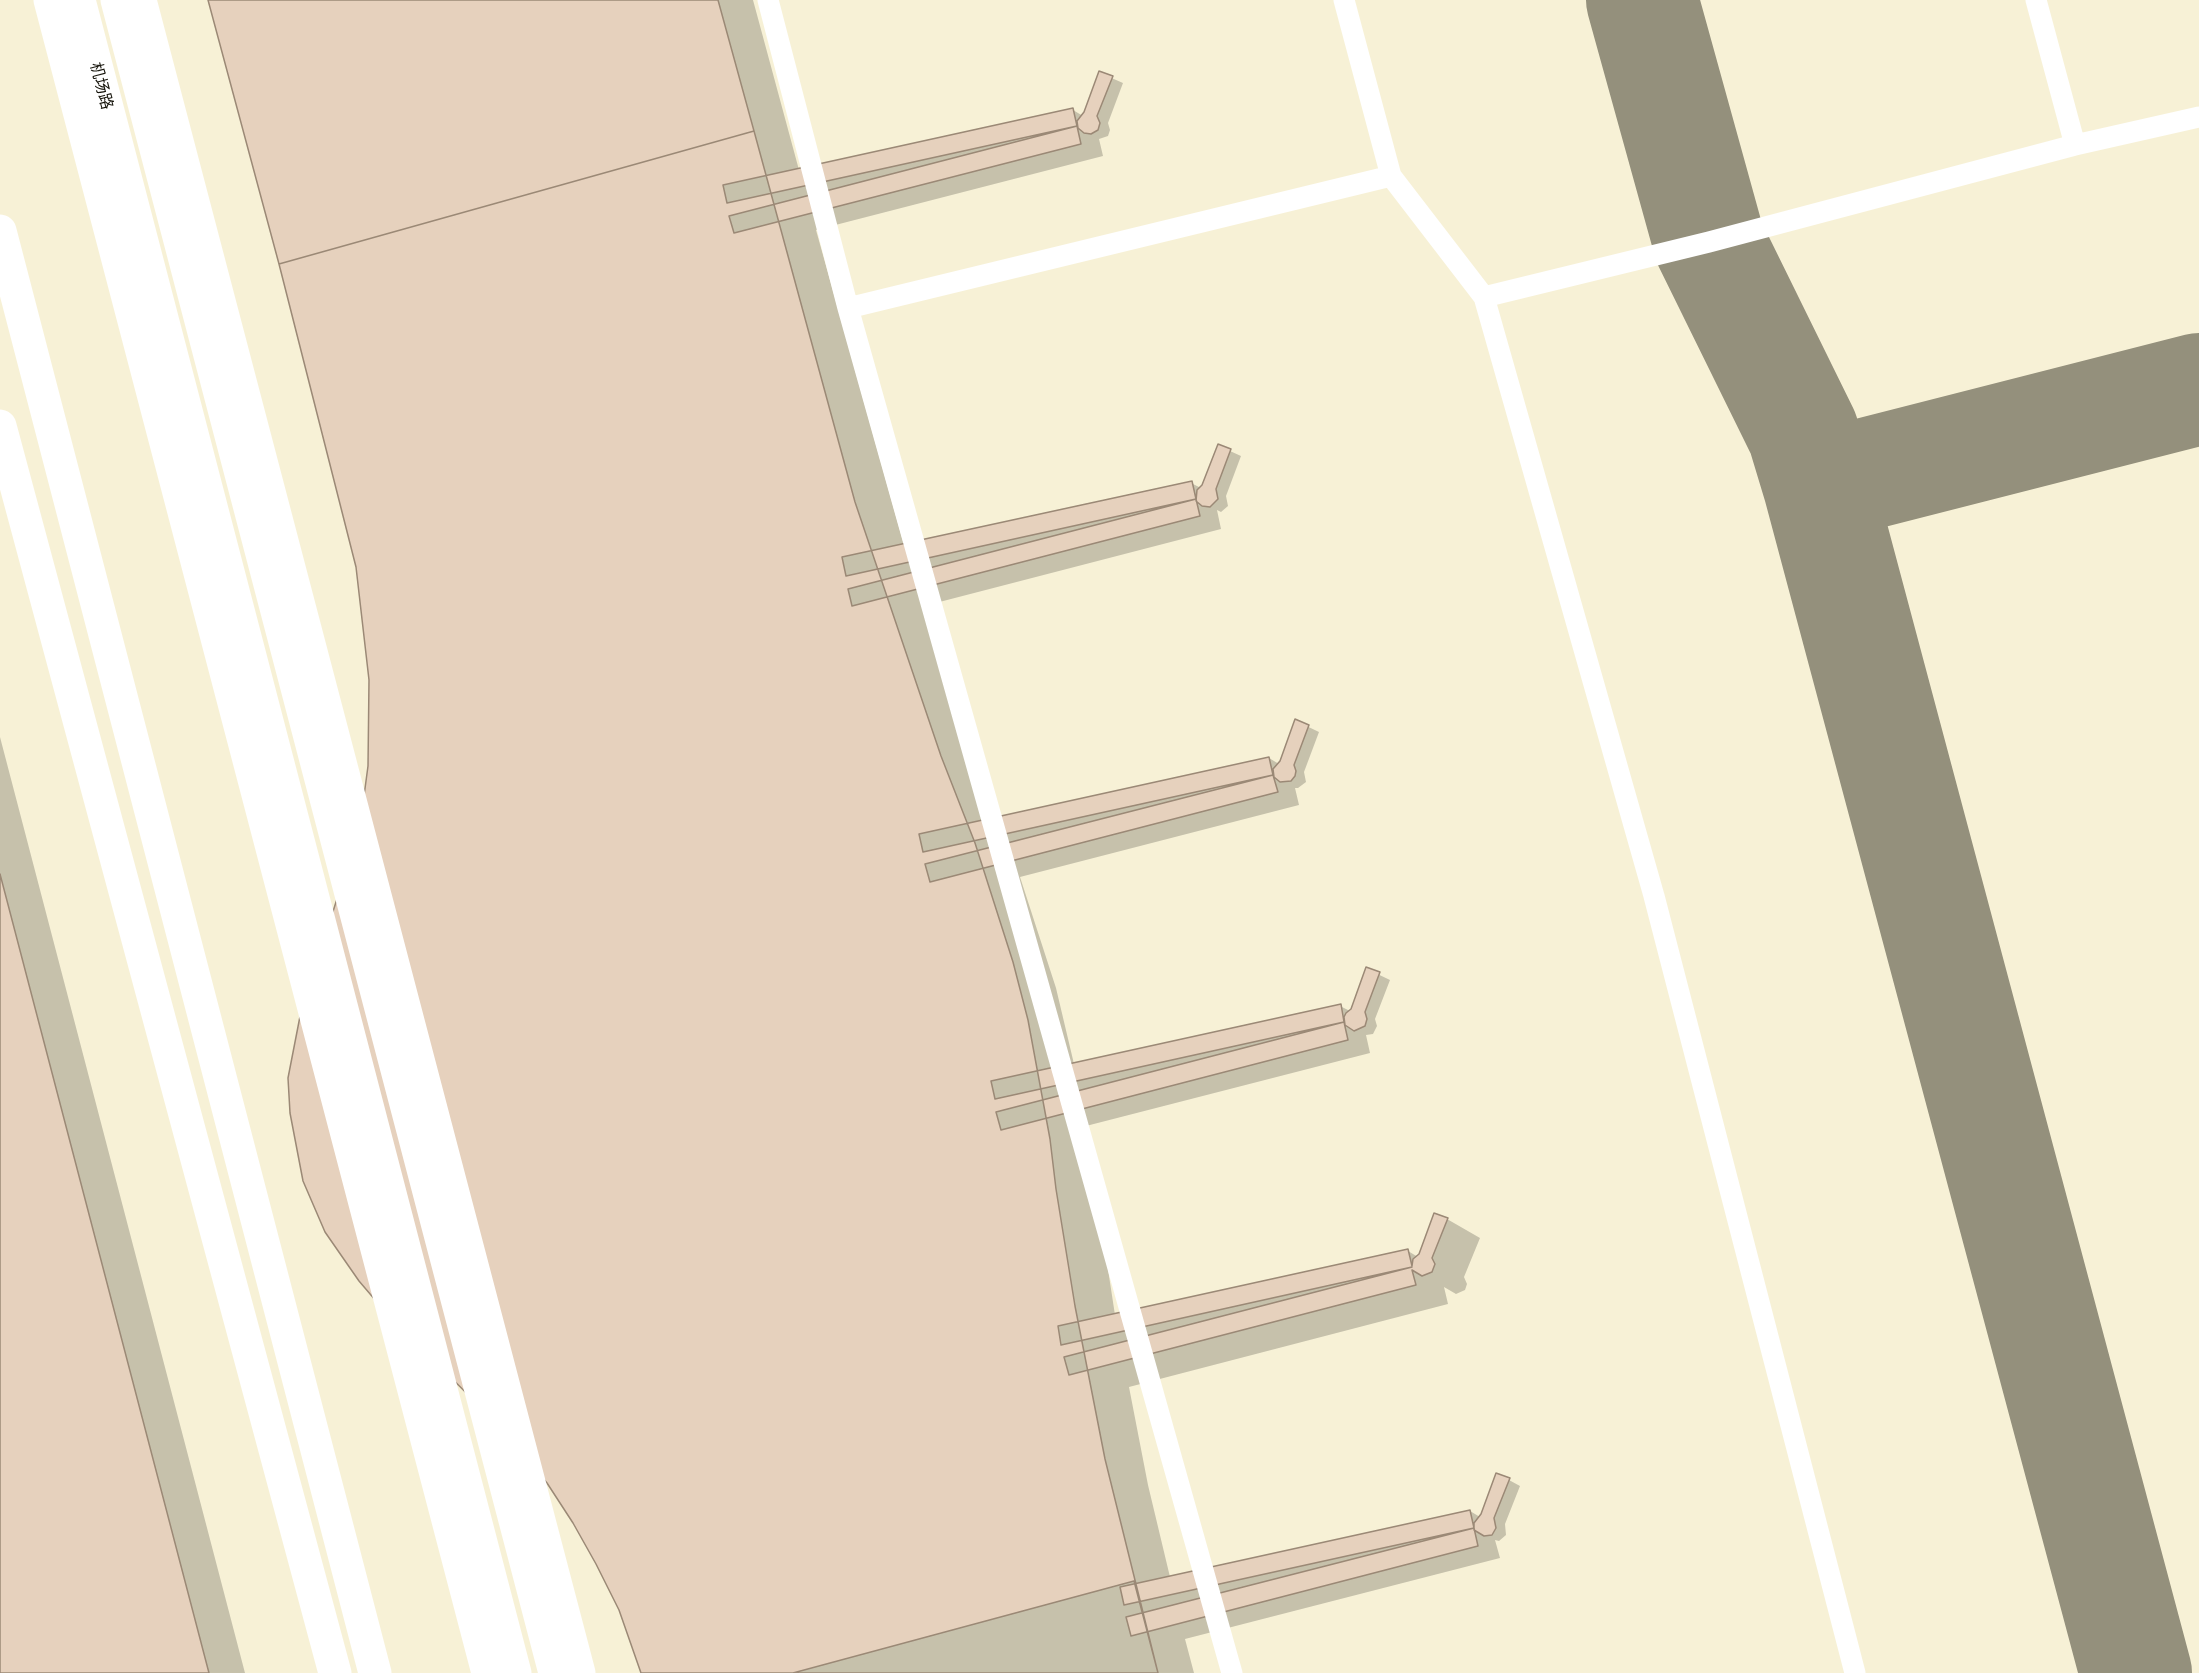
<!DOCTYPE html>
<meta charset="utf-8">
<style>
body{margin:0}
canvas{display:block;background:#f7f1d6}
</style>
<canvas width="2199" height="1673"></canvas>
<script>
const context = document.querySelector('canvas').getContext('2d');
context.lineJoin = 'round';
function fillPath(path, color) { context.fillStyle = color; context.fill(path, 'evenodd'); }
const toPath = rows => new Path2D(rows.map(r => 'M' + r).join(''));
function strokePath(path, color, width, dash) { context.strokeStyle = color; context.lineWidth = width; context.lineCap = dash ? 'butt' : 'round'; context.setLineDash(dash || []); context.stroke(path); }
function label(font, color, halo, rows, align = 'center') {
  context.font = font + ' Raleway,"Noto Sans SC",sans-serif'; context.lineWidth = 5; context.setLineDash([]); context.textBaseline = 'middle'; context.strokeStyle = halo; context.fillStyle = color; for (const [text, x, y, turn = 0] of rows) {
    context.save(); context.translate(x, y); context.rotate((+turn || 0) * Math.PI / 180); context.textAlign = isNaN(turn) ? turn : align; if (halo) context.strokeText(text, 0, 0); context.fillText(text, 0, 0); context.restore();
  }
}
const shadow = toPath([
 [210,0,753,0,799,170,1073,110,1083,116,1100,73,1123,83,1108,123,1110,130,1108,136,1099,139,1103,156,816,230,904,545,1191,483,1201,488,1219,446,1241,456,1226,496,1228,506,1221,512,1217,510,1221,529,924,606,998,818,1269,758,1279,764,1296,721,1319,732,1304,772,1306,782,1298,788,1295,788,1299,805,1020,877,1056,988,1074,1064,1340,1006,1350,1011,1367,969,1390,980,1375,1019,1377,1026,1373,1034,1366,1035,1370,1053,1086,1126,1115,1315,1408,1251,1418,1257,1447,1219,1480,1238,1464,1277,1467,1284,1465,1290,1456,1294,1444,1287,1448,1304,1129,1387,1148,1485,1170,1577,1470,1511,1480,1517,1509,1480,1520,1486,1505,1524,1506,1535,1499,1541,1495,1540,1500,1558,1185,1639,1194,1673,641,1673,363,812,369,766,371,680,357,566,281,264],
 [0,737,245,1673,0,1673]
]);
const taxiway = toPath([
 [1642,0,1709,242,1803,433,1819,486,2136,1673],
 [1819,486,2199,389]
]);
const building = toPath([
 [208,0,718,0,754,131,279,264,208,0],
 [1099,71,1113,76,1097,116,1100,123,1098,130,1091,134,1084,133,1078,128,1077,121,1084,112,1099,71],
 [1073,108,1077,126,727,203,723,185,1073,108],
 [1077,126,1081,144,734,233,729,216,1077,126],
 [754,131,855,502,941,756,975,843,1013,962,1028,1020,1050,1139,1056,1189,1075,1306,1105,1459,1158,1673,641,1673,619,1610,596,1564,573,1523,547,1483,503,1430,382,1308,359,1281,325,1232,303,1181,290,1113,288,1078,303,1001,320,953,352,851,362,811,368,766,369,680,356,567,279,264,754,131],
 [1218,444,1231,449,1216,489,1218,499,1210,507,1202,506,1196,501,1197,490,1202,485,1218,444],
 [1192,481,1196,499,846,576,842,557,1192,481],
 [1196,499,1200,516,852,606,848,589,1196,499],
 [1295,719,1309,725,1294,765,1296,771,1295,776,1291,781,1280,782,1274,777,1273,769,1280,761,1295,719],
 [1269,757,1273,775,923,852,919,834,1269,757],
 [1273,775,1278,792,930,882,925,864,1273,775],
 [0,874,209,1673,0,1673,0,874],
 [1366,967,1380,972,1365,1012,1367,1019,1365,1026,1354,1031,1345,1025,1344,1017,1346,1013,1351,1009,1366,967],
 [1341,1004,1344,1022,995,1099,991,1081,1341,1004],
 [1344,1022,1348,1040,1001,1130,996,1112,1344,1022],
 [1434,1213,1448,1218,1432,1258,1435,1264,1432,1272,1422,1276,1412,1270,1416,1285,1069,1375,1064,1357,1412,1267,1061,1345,1058,1326,1408,1249,1412,1266,1413,1259,1419,1254,1434,1213],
 [1496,1473,1510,1478,1494,1518,1496,1528,1492,1535,1484,1536,1474,1530,1474,1523,1481,1514,1496,1473],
 [1470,1510,1474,1528,1124,1605,1120,1587,1470,1510],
 [1474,1528,1478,1546,1131,1636,1126,1617,1474,1528],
 [1134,1581,1158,1673,793,1673,1134,1581]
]);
const service = toPath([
 [768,0,848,308,1232,1673],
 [1344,0,1391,176,1484,297,1654,896,1855,1673],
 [2036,0,2075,145],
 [1484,297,1709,242,2075,145,2199,117],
 [848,308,1391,176]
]);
const tertiary = toPath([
 [50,0,488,1673],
 [140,0,579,1673],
 [0,231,375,1673],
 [0,426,335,1673]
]);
const primary = toPath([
 [79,0,515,1673],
 [117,0,555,1673]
]);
const streetNames = [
 ["机场路",101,86,75]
];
fillPath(shadow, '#0003');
strokePath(taxiway, '#94907c', 112);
fillPath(building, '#e6d1bd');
strokePath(building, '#9b8976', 1.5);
strokePath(service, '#fff', 21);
strokePath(tertiary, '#fff', 33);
strokePath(primary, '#fff', 33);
label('16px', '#17150c', '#fff', streetNames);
</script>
